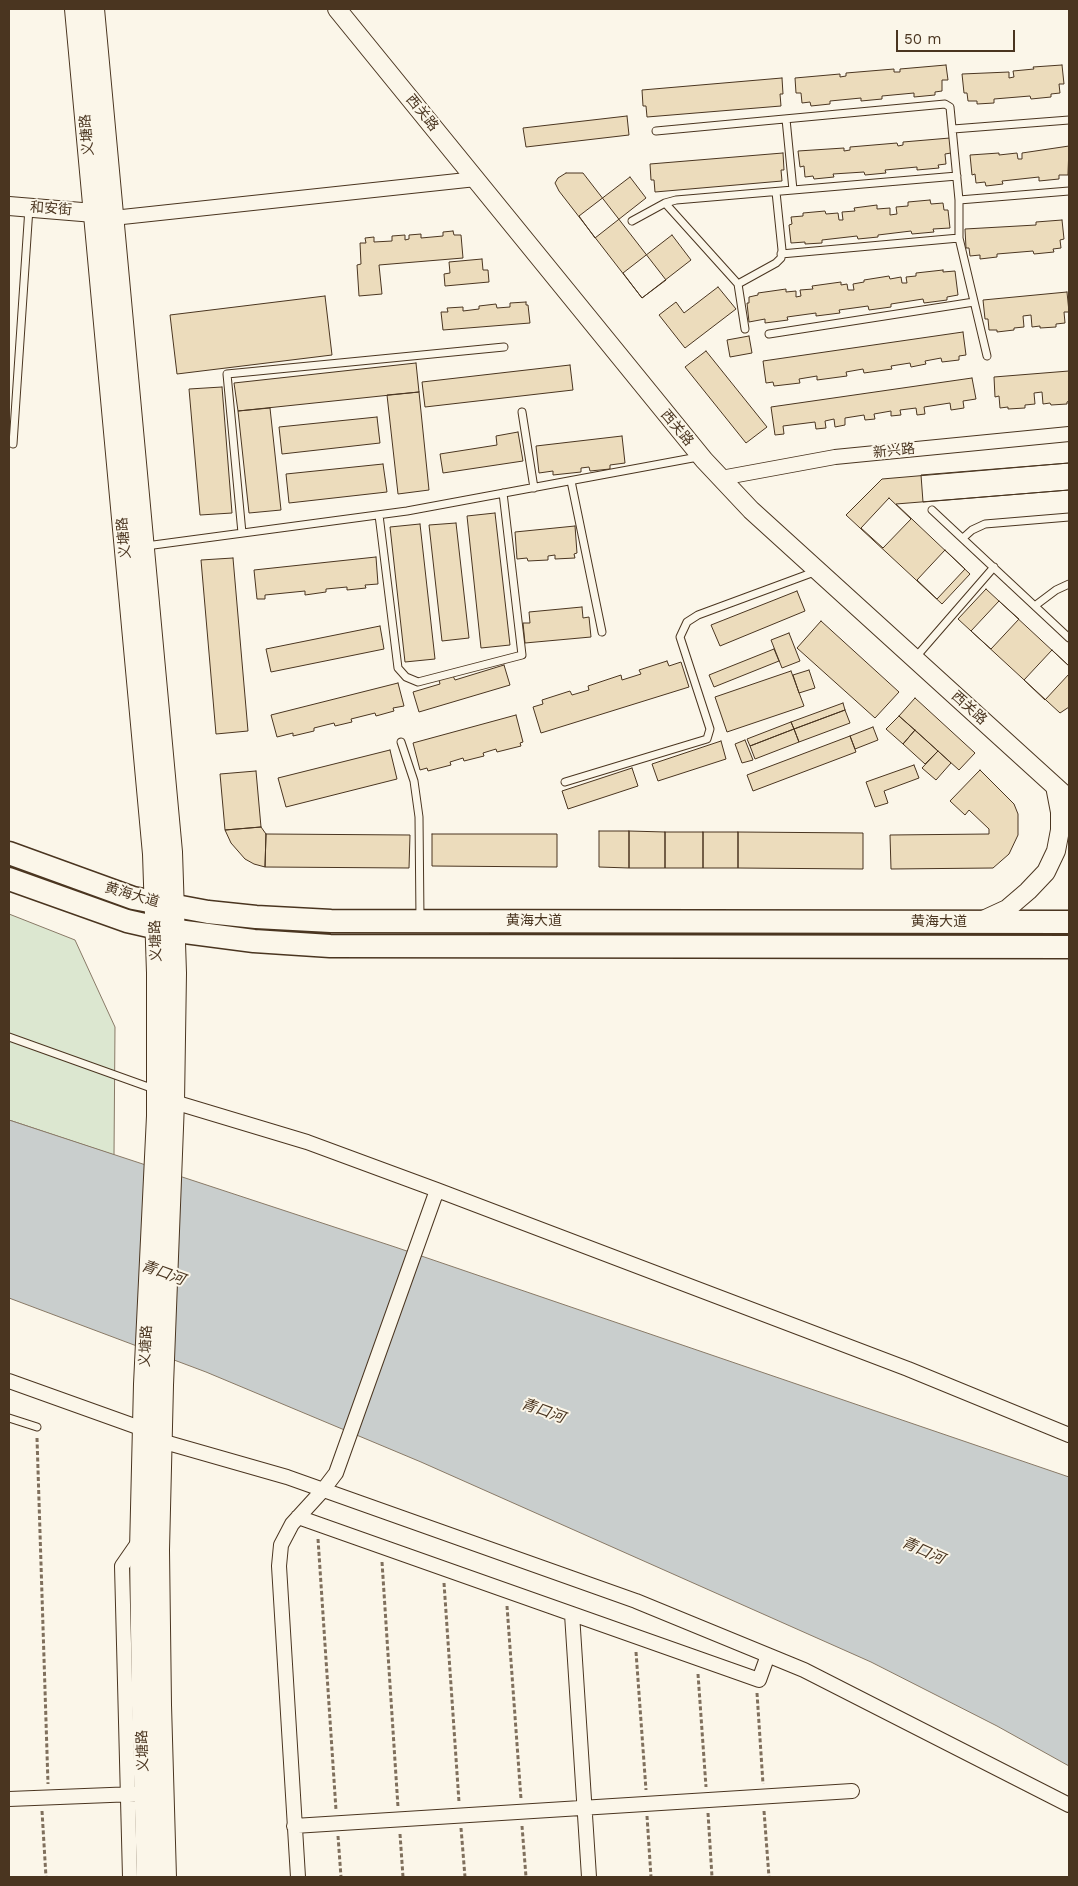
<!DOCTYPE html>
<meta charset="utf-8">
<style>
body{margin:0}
#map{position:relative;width:1078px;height:1886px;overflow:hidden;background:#fbf6e9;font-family:"Work Sans",sans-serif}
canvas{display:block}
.frame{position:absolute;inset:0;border:10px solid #4a3520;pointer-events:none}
.scale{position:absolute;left:896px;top:30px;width:119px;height:22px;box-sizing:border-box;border:2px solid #4a3520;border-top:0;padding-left:6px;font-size:15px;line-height:18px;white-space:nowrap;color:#4a3520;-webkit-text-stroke:4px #fbf6e9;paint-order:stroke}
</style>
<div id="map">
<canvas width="1078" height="1886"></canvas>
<div class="frame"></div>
<div class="scale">50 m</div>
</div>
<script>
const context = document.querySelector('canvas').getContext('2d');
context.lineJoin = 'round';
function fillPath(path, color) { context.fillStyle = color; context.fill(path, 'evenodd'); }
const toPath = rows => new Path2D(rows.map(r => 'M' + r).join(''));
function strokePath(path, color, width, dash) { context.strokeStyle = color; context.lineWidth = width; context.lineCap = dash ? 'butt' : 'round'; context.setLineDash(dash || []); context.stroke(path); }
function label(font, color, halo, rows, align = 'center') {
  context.font = font + ' "Work Sans","Noto Sans SC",sans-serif'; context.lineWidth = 4; context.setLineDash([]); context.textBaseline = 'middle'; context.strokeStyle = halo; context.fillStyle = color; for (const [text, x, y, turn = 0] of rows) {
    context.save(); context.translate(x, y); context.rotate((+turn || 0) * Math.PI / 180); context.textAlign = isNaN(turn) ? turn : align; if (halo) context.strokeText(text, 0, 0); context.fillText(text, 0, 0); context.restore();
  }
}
const green = toPath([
 [9,914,75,940,115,1027,114,1155,9,1120,9,914]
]);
const water = toPath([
 [9,1120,395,1247,1069,1477,1069,1766,997,1726,871,1662,421,1462,206,1372,9,1298,9,1120]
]);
const building = toPath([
 [946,65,948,80,942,80,942,91,935,92,935,95,914,97,914,93,882,96,882,99,861,101,861,98,830,101,830,104,811,106,810,102,802,103,801,93,796,93,795,78,840,74,840,77,846,76,846,73,894,69,894,72,900,72,900,69,946,65],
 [1062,65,1064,84,1059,84,1060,93,1051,94,1051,97,1031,99,1030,96,994,99,994,103,977,104,977,101,968,101,967,93,964,93,962,74,1009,72,1009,78,1014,77,1013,71,1034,69,1033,67,1062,65],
 [782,78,783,94,780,94,781,106,647,117,646,106,643,106,642,90,782,78],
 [627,116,629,135,526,147,523,128,627,116],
 [950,138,951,153,945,154,946,164,938,165,939,168,917,170,917,167,885,170,886,173,865,175,864,172,833,174,834,177,814,179,813,176,805,177,804,166,800,167,798,151,844,148,844,151,850,150,850,147,897,143,898,146,903,145,903,142,950,138],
 [1069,146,1068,175,1059,175,1059,179,1039,181,1039,177,1002,181,1003,184,986,186,985,182,976,183,975,174,972,175,970,155,999,153,999,155,1017,153,1018,159,1022,159,1022,153,1069,146],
 [783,153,784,170,781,170,782,181,655,192,654,180,651,180,650,164,783,153],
 [566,173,583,173,666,280,642,298,559,191,555,183,558,178,566,173],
 [630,177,646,198,595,238,579,216,630,177],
 [930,200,931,204,943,203,944,210,948,210,950,228,933,229,934,232,912,234,911,231,878,235,878,237,858,239,857,236,822,240,822,243,805,244,805,242,791,243,789,225,792,224,791,217,803,216,803,213,825,211,826,214,838,213,839,220,843,220,842,212,855,211,854,208,877,205,877,209,890,208,890,215,897,214,896,207,908,206,908,202,930,200],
 [1062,220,1064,239,1060,240,1061,248,1053,249,1054,252,1034,254,1033,251,997,254,997,257,980,259,980,255,970,256,969,248,966,248,965,229,1036,225,1036,222,1062,220],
 [453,231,454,235,461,235,463,258,379,265,382,294,359,296,357,265,361,264,360,243,366,243,365,238,374,237,374,242,392,241,392,236,405,235,405,240,409,239,409,235,421,234,421,238,443,236,443,232,453,231],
 [672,235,691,260,642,298,623,273,672,235],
 [482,259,483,270,488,270,489,282,445,286,444,274,450,273,449,262,482,259],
 [943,270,943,272,955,271,958,295,947,297,947,300,924,303,923,299,891,304,891,307,869,310,868,306,839,310,840,313,816,316,816,313,787,317,788,320,765,323,765,319,749,322,747,303,749,303,749,297,758,295,758,293,786,289,786,292,796,291,796,297,801,296,800,290,813,289,812,286,841,282,841,285,847,284,848,290,854,290,853,284,864,282,864,280,889,276,890,279,901,277,902,283,907,283,906,277,916,276,916,273,943,270],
 [718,287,736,309,685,348,659,315,676,302,684,313,718,287],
 [1067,292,1069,312,1064,312,1065,323,1056,324,1056,327,1040,328,1040,326,1032,327,1031,315,1023,316,1024,327,1014,328,1014,330,997,332,997,330,989,330,988,319,985,319,983,300,1067,292],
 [325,296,332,355,177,374,170,315,325,296],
 [526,302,526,305,528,305,530,323,443,330,441,312,448,312,447,308,463,307,463,311,479,309,479,306,496,304,497,308,510,307,510,303,526,302],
 [963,332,966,355,959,356,959,360,942,362,941,358,925,361,926,364,911,367,910,363,891,366,892,369,864,373,863,369,846,372,847,376,817,380,817,376,799,379,800,383,774,386,773,382,766,383,763,361,963,332],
 [749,336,752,353,730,357,727,340,749,336],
 [706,351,767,427,746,443,685,367,706,351],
 [416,363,419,392,238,411,234,383,416,363],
 [570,365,573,390,425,407,422,382,570,365],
 [1069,371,1069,401,1067,402,1067,404,1051,405,1050,403,1043,404,1042,392,1034,393,1035,404,1025,405,1025,408,1008,409,1008,407,1000,408,999,396,995,397,994,377,1069,371],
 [972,378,976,399,963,401,964,408,951,410,950,403,924,407,925,414,917,415,916,408,900,410,901,415,891,416,891,411,874,414,875,419,865,420,864,415,845,418,845,425,835,427,834,419,825,421,826,428,816,429,815,422,783,426,784,434,775,435,771,407,972,378],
 [222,387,232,513,200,515,189,389,222,387],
 [419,392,429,490,398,494,387,395,419,392],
 [270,408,281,510,249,513,238,411,270,408],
 [377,417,380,443,282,454,279,427,377,417],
 [518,432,523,461,443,473,440,454,497,445,496,436,518,432],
 [622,436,625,463,610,465,610,469,590,471,589,467,581,468,581,472,553,475,553,471,539,473,536,446,622,436],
 [1069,463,1069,490,923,502,921,475,1069,463],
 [1069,463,1069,490,896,504,970,574,942,604,846,515,882,479,1069,463],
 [383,464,387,492,289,503,286,474,383,464],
 [889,498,911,519,883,548,861,528,889,498],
 [495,513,510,645,481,648,467,516,495,513],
 [456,523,469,638,442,641,429,525,456,523],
 [420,524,435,659,405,662,390,527,420,524],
 [575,526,577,553,574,554,575,558,555,559,555,555,548,556,548,560,528,561,527,558,517,559,515,532,575,526],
 [945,550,965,569,937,599,917,580,945,550],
 [376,557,378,584,365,585,366,588,347,590,347,587,326,589,326,592,305,595,305,591,265,595,265,599,257,599,254,570,376,557],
 [233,558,248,731,216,734,201,560,233,558],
 [986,589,1069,666,1069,707,1060,713,958,619,986,589],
 [797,591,805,611,720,646,711,625,797,591],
 [999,601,1019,619,991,649,971,631,999,601],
 [582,607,583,618,589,617,591,637,525,643,523,623,530,623,529,612,582,607],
 [821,621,899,692,875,718,797,648,821,621],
 [380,626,384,649,271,672,266,649,380,626],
 [789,633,800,661,782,668,771,640,789,633],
 [774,649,779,661,714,687,709,675,774,649],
 [1052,650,1069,666,1069,674,1045,700,1024,680,1052,650],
 [667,661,669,666,681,662,689,687,541,733,533,707,543,704,542,700,570,691,572,695,589,690,588,686,621,675,622,680,641,674,639,670,667,661],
 [504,665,510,685,419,712,413,692,440,684,439,680,453,676,455,680,504,665],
 [809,670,815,688,799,693,793,675,809,670],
 [791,671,804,706,727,732,715,697,791,671],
 [398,683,404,706,393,708,394,711,376,716,375,713,351,719,352,722,335,726,334,723,314,728,314,731,293,736,293,733,277,737,271,715,398,683],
 [915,698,975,753,959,770,899,716,915,698],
 [843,703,845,710,794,729,791,722,843,703],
 [845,710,850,723,799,742,794,729,845,710],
 [516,715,523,742,520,743,521,746,497,752,496,749,483,753,484,756,464,761,463,758,450,762,451,765,428,771,427,768,420,770,413,743,516,715],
 [899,716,915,730,903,744,886,729,899,716],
 [791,722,794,729,750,746,747,739,791,722],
 [873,727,878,740,855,749,850,736,873,727],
 [794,729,799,742,755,759,750,746,794,729],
 [915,730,938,751,925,764,903,744,915,730],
 [850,736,856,752,753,791,747,775,850,736],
 [745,740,753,760,742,763,735,744,745,740],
 [721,741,726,759,658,781,652,764,721,741],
 [390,750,397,779,286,807,278,778,390,750],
 [938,751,951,763,936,780,922,768,938,751],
 [914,765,919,778,884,791,888,803,875,807,866,782,914,765],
 [632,768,638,786,568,809,562,791,632,768],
 [980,770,1014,804,1018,814,1018,835,1009,854,993,868,891,869,890,835,989,834,989,829,969,810,965,815,950,801,980,770],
 [256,771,261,827,225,830,220,774,256,771],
 [261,827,266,834,265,867,254,864,245,859,231,843,225,830,261,827],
 [599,831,629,831,629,868,599,867,599,831],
 [629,831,665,832,665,868,629,868,629,831],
 [665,832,703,832,703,868,665,868,665,832],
 [703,832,738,832,738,868,703,868,703,832],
 [738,832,863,833,863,869,738,868,738,832],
 [266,834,410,835,409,868,265,867,266,834],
 [432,834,557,834,557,867,432,866,432,834]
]);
const path = toPath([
 [37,1438,48,1784],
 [318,1539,336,1810],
 [382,1562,398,1807],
 [444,1583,459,1802],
 [507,1606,521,1799],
 [636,1652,646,1790],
 [698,1674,706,1787],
 [757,1693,763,1784],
 [42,1811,46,1877],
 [764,1811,769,1877],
 [708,1813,712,1877],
 [647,1816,651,1877],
 [522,1826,526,1877],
 [461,1828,465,1877],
 [400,1834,403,1877],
 [338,1836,341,1877]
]);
const service = toPath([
 [786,119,793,190],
 [953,129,1069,120],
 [656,131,945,104,950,107,959,200,959,238,987,356],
 [959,200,1069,191],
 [665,203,738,284,745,329],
 [632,221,665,203,676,200,957,176],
 [781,254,959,238],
 [738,284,776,263,781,258,782,250,776,192],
 [769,334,974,302],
 [522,412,534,488],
 [13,444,29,208],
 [571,481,602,632],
 [932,510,1069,638],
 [379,515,398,668,406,677,418,682,522,655,503,493],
 [242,533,227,374,504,347],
 [963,538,972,530,985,524,1069,517],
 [146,546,407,511,698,457],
 [1036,605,1056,590,1069,584],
 [915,658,994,567],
 [401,742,414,781,419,817,420,919],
 [565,782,707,739,710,729,680,637,687,622,698,615,817,571],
 [9,1037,154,1089],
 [9,1418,37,1427]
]);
const minor = toPath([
 [113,218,476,179],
 [721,478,835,457,1069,434],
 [174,1102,307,1142,437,1190,908,1369,1069,1435],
 [9,1381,143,1429],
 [161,1441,287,1477,636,1601,804,1670,1069,1805],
 [298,1517,759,1680,768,1655],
 [572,1614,589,1877],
 [9,1799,135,1794],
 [294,1826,852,1791],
 [130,1877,122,1566,140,1540],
 [298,1877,279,1566,281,1545,292,1524,323,1490,336,1473,437,1190]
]);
const tertiary = toPath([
 [337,9,704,460,751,510,1069,799],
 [9,206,94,213],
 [981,921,1007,909,1028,891,1046,872,1056,851,1060,830,1060,812,1055,786]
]);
const secondary = toPath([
 [75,9,153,854,157,973,157,1116,144,1384,140,1550,142,1705,147,1877],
 [94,9,172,852,176,973,174,1102,163,1385,159,1550,161,1705,166,1877]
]);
const primary = toPath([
 [9,853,133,898,208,912,256,917,331,921,1069,922],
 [9,879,127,921,162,929,254,941,330,946,1069,947]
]);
const streetNames = [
 ["西关路",422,113,51],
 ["义塘路",87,135,-95],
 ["和安街",51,209,4],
 ["西关路",677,428,50],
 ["新兴路",894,451,-6],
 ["义塘路",124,538,-95],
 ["西关路",969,708,42],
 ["黄海大道",132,895,16],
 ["黄海大道",534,921],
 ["黄海大道",939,922],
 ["义塘路",156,941,-92],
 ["义塘路",146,1346,-87],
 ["义塘路",143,1751,-92]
];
const waterNames = [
 ["青口河",163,1273,20],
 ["青口河",543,1411,20],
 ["青口河",923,1551,24]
];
fillPath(green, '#dce7d0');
strokePath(green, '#887966', 1);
fillPath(water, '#c9cecd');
strokePath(water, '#887966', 1);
fillPath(building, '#ecdcbc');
strokePath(building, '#4a3520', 1);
strokePath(service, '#4a3520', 9);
strokePath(minor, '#4a3520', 16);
strokePath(tertiary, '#4a3520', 20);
strokePath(secondary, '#4a3520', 22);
strokePath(primary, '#4a3520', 25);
strokePath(path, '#7f6f5c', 3, [4, 2.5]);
strokePath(service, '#fbf6e9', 7);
strokePath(minor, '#fbf6e9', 14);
strokePath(tertiary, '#fbf6e9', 18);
strokePath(secondary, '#fbf6e9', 20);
strokePath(primary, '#fbf6e9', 22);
label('14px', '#4a3520', '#fbf6e9', streetNames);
label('italic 15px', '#4a3520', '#fbf6e9', waterNames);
</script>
